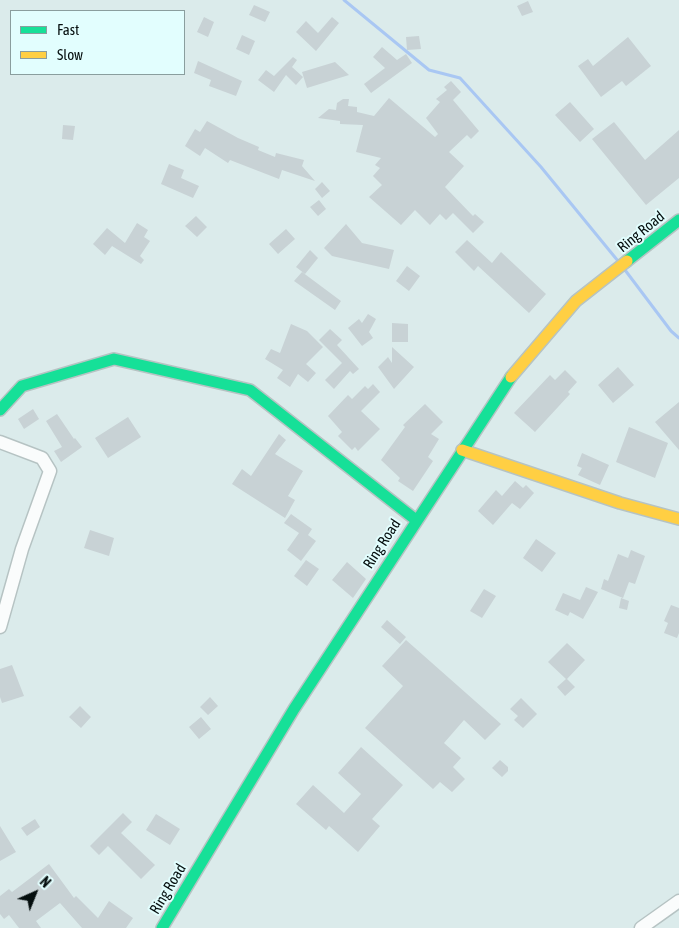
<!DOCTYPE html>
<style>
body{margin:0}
#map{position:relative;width:679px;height:928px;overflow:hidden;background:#dbebeb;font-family:"Asap Condensed",sans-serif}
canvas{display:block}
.legend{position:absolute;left:10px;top:10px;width:175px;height:65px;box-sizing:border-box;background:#e2fefe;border:1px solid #8a9e9e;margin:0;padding:6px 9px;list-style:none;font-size:15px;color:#050e0e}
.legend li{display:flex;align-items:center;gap:10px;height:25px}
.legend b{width:25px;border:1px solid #8a9e9e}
.north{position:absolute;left:10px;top:868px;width:50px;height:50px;-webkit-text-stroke:4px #e2fefe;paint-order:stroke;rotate:44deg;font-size:14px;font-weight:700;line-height:20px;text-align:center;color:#050e0e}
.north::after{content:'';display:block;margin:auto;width:18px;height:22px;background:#050e0e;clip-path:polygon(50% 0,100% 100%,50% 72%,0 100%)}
</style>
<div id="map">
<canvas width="679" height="928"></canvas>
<ul class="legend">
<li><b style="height:6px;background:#16e098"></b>Fast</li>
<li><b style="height:6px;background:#ffcf43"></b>Slow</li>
</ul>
<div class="north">N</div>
</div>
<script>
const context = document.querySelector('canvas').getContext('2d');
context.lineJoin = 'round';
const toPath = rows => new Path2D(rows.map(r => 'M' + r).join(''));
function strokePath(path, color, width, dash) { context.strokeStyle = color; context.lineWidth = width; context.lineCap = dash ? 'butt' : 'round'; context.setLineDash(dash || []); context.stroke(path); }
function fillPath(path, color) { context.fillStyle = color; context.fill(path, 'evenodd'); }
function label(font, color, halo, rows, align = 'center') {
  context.font = font + ' "Asap Condensed",sans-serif'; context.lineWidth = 4; context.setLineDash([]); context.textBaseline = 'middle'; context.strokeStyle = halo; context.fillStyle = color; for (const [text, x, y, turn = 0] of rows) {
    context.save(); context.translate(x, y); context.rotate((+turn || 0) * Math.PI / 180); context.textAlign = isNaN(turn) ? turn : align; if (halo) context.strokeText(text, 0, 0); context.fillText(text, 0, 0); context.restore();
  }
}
const stream = toPath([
 [344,0,429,70,460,78,541,167,618,261],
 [625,270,671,331,679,338]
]);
const building = toPath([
 [528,1,533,12,522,16,517,6],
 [254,5,270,12,265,22,249,15],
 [204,17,214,22,208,37,197,32],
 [332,17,339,23,316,51,296,32,306,21,318,33],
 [242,35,255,41,249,55,236,49],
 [419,36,421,49,407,50,406,37],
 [628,37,651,66,626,86,622,81,601,97,578,66,588,59,593,66],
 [382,47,397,60,406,54,412,63,371,93,364,84,385,68,373,57],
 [293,57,297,60,292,67,303,77,296,85,286,75,274,92,258,80,266,70,274,76],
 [198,61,242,81,236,96,209,86,211,80,194,73],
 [335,62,349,75,307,88,302,72],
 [451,81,461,92,453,100,479,131,471,139,467,135,449,152,464,166,445,187,473,216,475,214,484,222,473,233,453,213,446,220,440,214,430,225,415,210,401,225,369,197,382,185,373,176,380,168,375,165,381,158,356,152,363,125,340,124,340,121,318,118,329,109,336,110,337,103,343,99,349,99,348,106,357,107,357,112,374,116,389,98,435,137,438,134,426,118,440,102,436,99,447,90,444,87],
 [570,102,594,129,580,142,555,115],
 [207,121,238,138,259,147,258,150,275,157,276,153,304,160,302,166,315,181,282,170,279,179,230,160,228,163,205,148,200,156,185,146,195,129,200,132],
 [614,122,645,160,679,130,679,178,646,205,592,139],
 [63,125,75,126,73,140,62,139],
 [169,164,184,170,181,178,199,186,193,198,161,184],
 [322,182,330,191,322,198,315,189],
 [319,200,326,209,318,216,310,207],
 [196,216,207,227,197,237,185,226],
 [137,223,148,230,144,237,150,241,140,256,144,260,141,264,112,246,105,255,93,244,107,228,125,243],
 [346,224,362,243,394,250,389,269,332,256,324,248],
 [286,229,295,239,278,254,269,244],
 [467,240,492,263,501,252,546,294,529,313,478,266,474,271,455,252],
 [310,250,318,258,305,274,296,267],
 [407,266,420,276,409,291,396,281],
 [302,272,341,301,335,310,294,281],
 [368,314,376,319,369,332,373,338,362,346,348,328,359,319,362,323],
 [392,323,408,324,408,342,392,342],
 [291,324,307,331,323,347,306,364,316,373,308,382,298,374,290,387,277,378,283,370,265,359,271,349,280,353],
 [330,329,342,340,337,345,359,369,353,374,350,371,334,389,325,380,342,363,319,340],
 [392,347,414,367,394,389,378,367,388,357,392,363],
 [618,367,634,385,613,403,598,385],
 [565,370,577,382,568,392,570,394,535,432,514,413,550,375,555,380],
 [373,384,380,392,361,411,380,429,358,451,355,447,352,450,338,436,342,432,328,416,348,395,352,399,365,386,368,389],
 [679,402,679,450,655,422],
 [425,404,443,422,431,434,439,439,428,457,433,461,413,491,398,481,400,478,381,460,405,427,403,425],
 [33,409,39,419,24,429,18,419],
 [57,414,74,439,75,438,82,447,61,462,54,451,62,447,46,421],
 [128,417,141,437,108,458,95,438],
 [629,427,668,443,655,478,616,462],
 [279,434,286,440,275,454,303,471,288,496,295,500,285,518,232,484,242,469,251,476],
 [582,453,609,465,600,485,578,475,582,468,577,466],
 [515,481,523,488,526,485,534,493,520,509,512,503,493,525,478,511,496,490,502,496],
 [291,514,312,529,308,535,316,541,301,561,287,550,299,533,284,523],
 [90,530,114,538,109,556,84,548],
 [536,539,556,553,542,572,523,558],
 [631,550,645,556,635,584,629,582,623,598,601,589,604,579,608,581,618,554,628,558],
 [306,560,319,569,307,586,294,576],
 [347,562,366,579,353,598,332,580],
 [586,587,598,592,583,619,570,612,568,616,555,610,563,593,580,600],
 [484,589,496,596,482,618,470,611],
 [621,598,629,601,627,610,619,608],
 [671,605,679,608,679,633,677,638,664,633,668,623,664,621],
 [387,620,406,637,400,644,381,627],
 [406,640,501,724,485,740,464,720,444,743,461,758,453,767,465,779,452,792,440,782,433,789,365,728,403,686,382,666],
 [567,643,585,660,567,679,575,687,565,696,557,687,566,679,548,662],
 [12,665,24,696,2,703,0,697,0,669],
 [210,697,218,706,208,715,200,707],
 [521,698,537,714,523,728,514,720,518,716,510,709],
 [80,706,91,717,81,728,69,717],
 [201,717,211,729,199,739,189,727],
 [361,747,403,785,372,819,380,826,358,852,329,826,326,830,296,804,313,785,344,813,361,794,338,773],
 [500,760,508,767,508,771,502,777,492,768],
 [123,813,132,822,121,833,155,865,141,879,108,846,99,855,90,846],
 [156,814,180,829,170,845,146,830],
 [35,819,40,827,27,836,21,828],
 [0,826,16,852,0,861],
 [49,864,74,898,76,896,98,918,109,901,133,918,126,928,82,928,60,903,36,921,41,928,19,928,9,915,4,919,0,914,0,896,9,889,12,892]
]);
const street = toPath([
 [0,442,42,458,50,471,22,549,0,627],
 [641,928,679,901]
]);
const fast = toPath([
 [627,261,679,220],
 [0,410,22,386,114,359,250,390,416,520],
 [162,928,294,709,511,377]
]);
const slow = toPath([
 [511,377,576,301,627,261],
 [462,450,620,503,679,519]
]);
const streetNames = [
 ["Ring Road",641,232,-39],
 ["Ring Road",382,544,-57],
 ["Ring Road",168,889,-59]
];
strokePath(stream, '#a9c7f3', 3);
fillPath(building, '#c8d2d5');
strokePath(street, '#b6c3c3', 15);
strokePath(fast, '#b6c3c3', 14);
strokePath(slow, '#b6c3c3', 14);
strokePath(street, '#fafcfc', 12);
strokePath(fast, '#16e098', 11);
strokePath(slow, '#ffcf43', 11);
label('15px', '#050e0e', '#e2fefe', streetNames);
</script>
